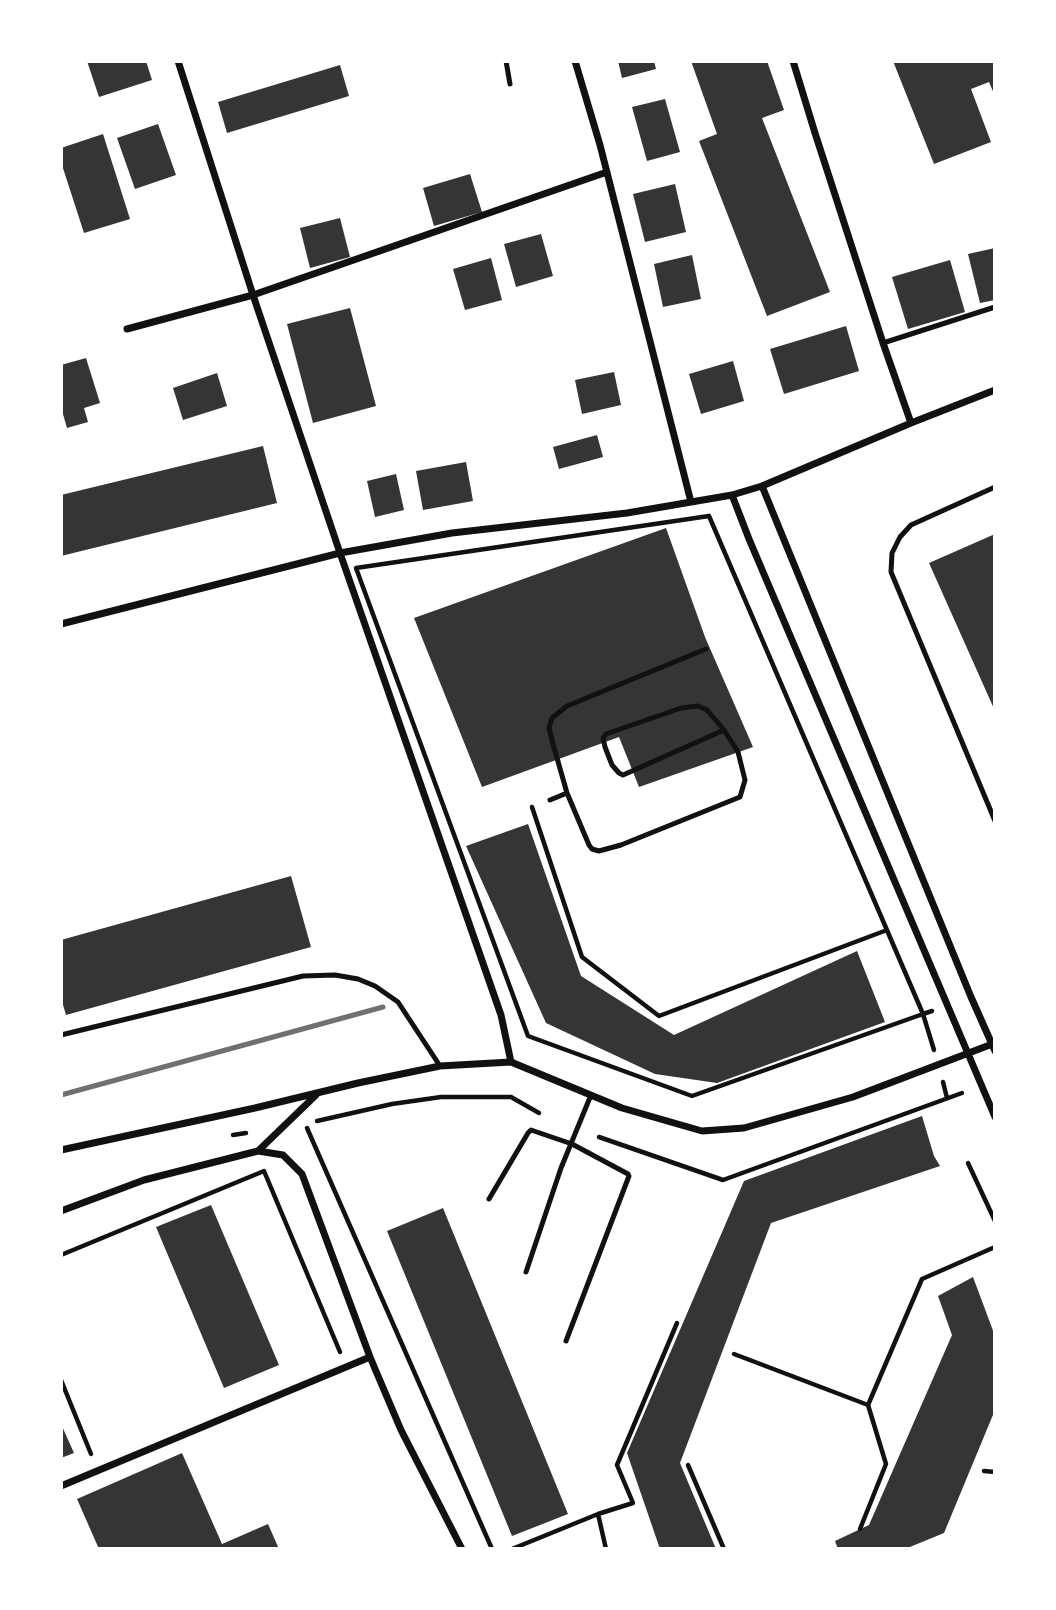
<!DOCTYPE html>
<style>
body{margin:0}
#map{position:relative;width:1056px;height:1610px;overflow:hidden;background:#fff;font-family:"Work Sans",sans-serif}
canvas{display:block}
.frame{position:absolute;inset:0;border:63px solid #fff;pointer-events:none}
</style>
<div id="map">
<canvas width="1056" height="1610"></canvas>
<div class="frame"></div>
</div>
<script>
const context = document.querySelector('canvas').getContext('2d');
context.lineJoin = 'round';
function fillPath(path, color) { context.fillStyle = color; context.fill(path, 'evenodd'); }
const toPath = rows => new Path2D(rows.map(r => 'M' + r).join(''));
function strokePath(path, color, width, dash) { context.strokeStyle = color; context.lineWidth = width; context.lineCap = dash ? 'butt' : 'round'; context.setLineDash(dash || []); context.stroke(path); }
const building = toPath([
 [87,61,146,61,152,80,99,97],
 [618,61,654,61,656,69,622,78],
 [691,61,767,61,784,110,762,118,830,292,767,316,699,141,717,134],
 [893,61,995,61,995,96,989,82,971,89,991,142,934,164],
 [340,65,349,96,227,133,218,102],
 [665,99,680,152,647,161,632,107],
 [158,124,176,175,135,189,117,138],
 [103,134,130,219,84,233,61,162,61,148],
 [470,174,482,212,434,226,423,188],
 [675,184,686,232,645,242,633,194],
 [340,218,350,257,310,268,300,228],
 [541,234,553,276,516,287,504,244],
 [995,248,995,300,980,303,968,254],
 [692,255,701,299,663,307,654,264],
 [491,258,502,300,465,310,453,269],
 [950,260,965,312,908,329,892,277],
 [350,308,376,406,313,423,287,324],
 [846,326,859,371,784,394,770,349],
 [86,358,100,403,84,408,88,422,67,428,63,414,61,415,61,365],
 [733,361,744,401,701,414,689,374],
 [614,372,621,405,582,414,575,380],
 [217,373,227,406,183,420,173,388],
 [597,435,603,457,559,469,553,447],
 [263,446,277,503,61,556,61,495],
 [466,462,473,501,423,510,416,471],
 [396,474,404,510,375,517,367,481],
 [666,528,705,637,753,747,639,787,619,737,482,787,414,618],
 [995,534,995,711,929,563],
 [528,824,581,976,674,1035,857,951,885,1022,717,1083,655,1074,546,1023,466,846],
 [291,876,311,947,66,1015,61,998,61,940],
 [922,1116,934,1156,940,1166,771,1223,680,1463,716,1549,660,1549,627,1453,744,1181],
 [211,1205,279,1365,224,1388,156,1227],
 [443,1208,568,1514,512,1536,387,1231],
 [973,1277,995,1336,995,1410,944,1533,905,1549,838,1549,835,1541,869,1525,952,1335,938,1296],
 [61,1424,74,1453,61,1458],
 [182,1453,222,1544,268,1524,279,1549,99,1549,77,1499]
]);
const path = toPath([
 [709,516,923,1014,692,1096,528,1036,356,568,709,516],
 [532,807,582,957,659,1016,887,930],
 [932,1011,923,1014,934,1050],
 [943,1082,947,1098],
 [317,1121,392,1104,441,1097,511,1097,539,1113],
 [307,1128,492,1549],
 [233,1135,246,1133],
 [599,1137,723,1180,962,1093],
 [968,1163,995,1221],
 [61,1255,264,1171,340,1352],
 [734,1354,868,1405,886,1464,860,1529],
 [61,1380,91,1454],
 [868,1405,922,1279,995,1247],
 [688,1465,724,1549],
 [984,1471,995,1472],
 [598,1514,606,1549],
 [512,1549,598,1514,633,1503,617,1465,677,1323]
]);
const service = toPath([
 [506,61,510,84],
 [883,343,995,307],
 [995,487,911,525,900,537,892,553,891,572,995,821],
 [706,649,567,706,552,718,549,728,553,744,567,793,589,845,592,849,599,851,621,845,740,797,745,780,738,752,724,730,707,710,698,706,681,708,606,734,603,738,605,747,612,765,619,773,623,775,724,730],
 [550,800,567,793],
 [61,1035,303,976,335,975,358,979,375,986,398,1002,440,1066],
 [489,1199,528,1133,531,1130,572,1144,628,1174,629,1176,566,1341],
 [526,1272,561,1168,591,1095]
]);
const minor = toPath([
 [178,61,253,295,340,553,501,1015,511,1062,622,1108,702,1131,744,1128,853,1097,995,1043],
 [575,61,600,145,691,502],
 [793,61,815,133,883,343,911,423],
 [127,329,253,295,607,172],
 [762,486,971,997,995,1051],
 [732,495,749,539,995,1117],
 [61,624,340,553,452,533,627,513,732,495,762,486,911,423,995,390],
 [61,1150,255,1108,358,1083,440,1066,511,1062],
 [258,1151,316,1095],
 [61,1211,144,1180,258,1151,283,1155,302,1174,370,1357,401,1430,462,1549],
 [61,1486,370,1357]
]);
const rail = toPath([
 [61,1095,383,1007]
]);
fillPath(building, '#353535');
strokePath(path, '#111', 4.5);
strokePath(service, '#111', 5);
strokePath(minor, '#111', 7);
strokePath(rail, '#707070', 5);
</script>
